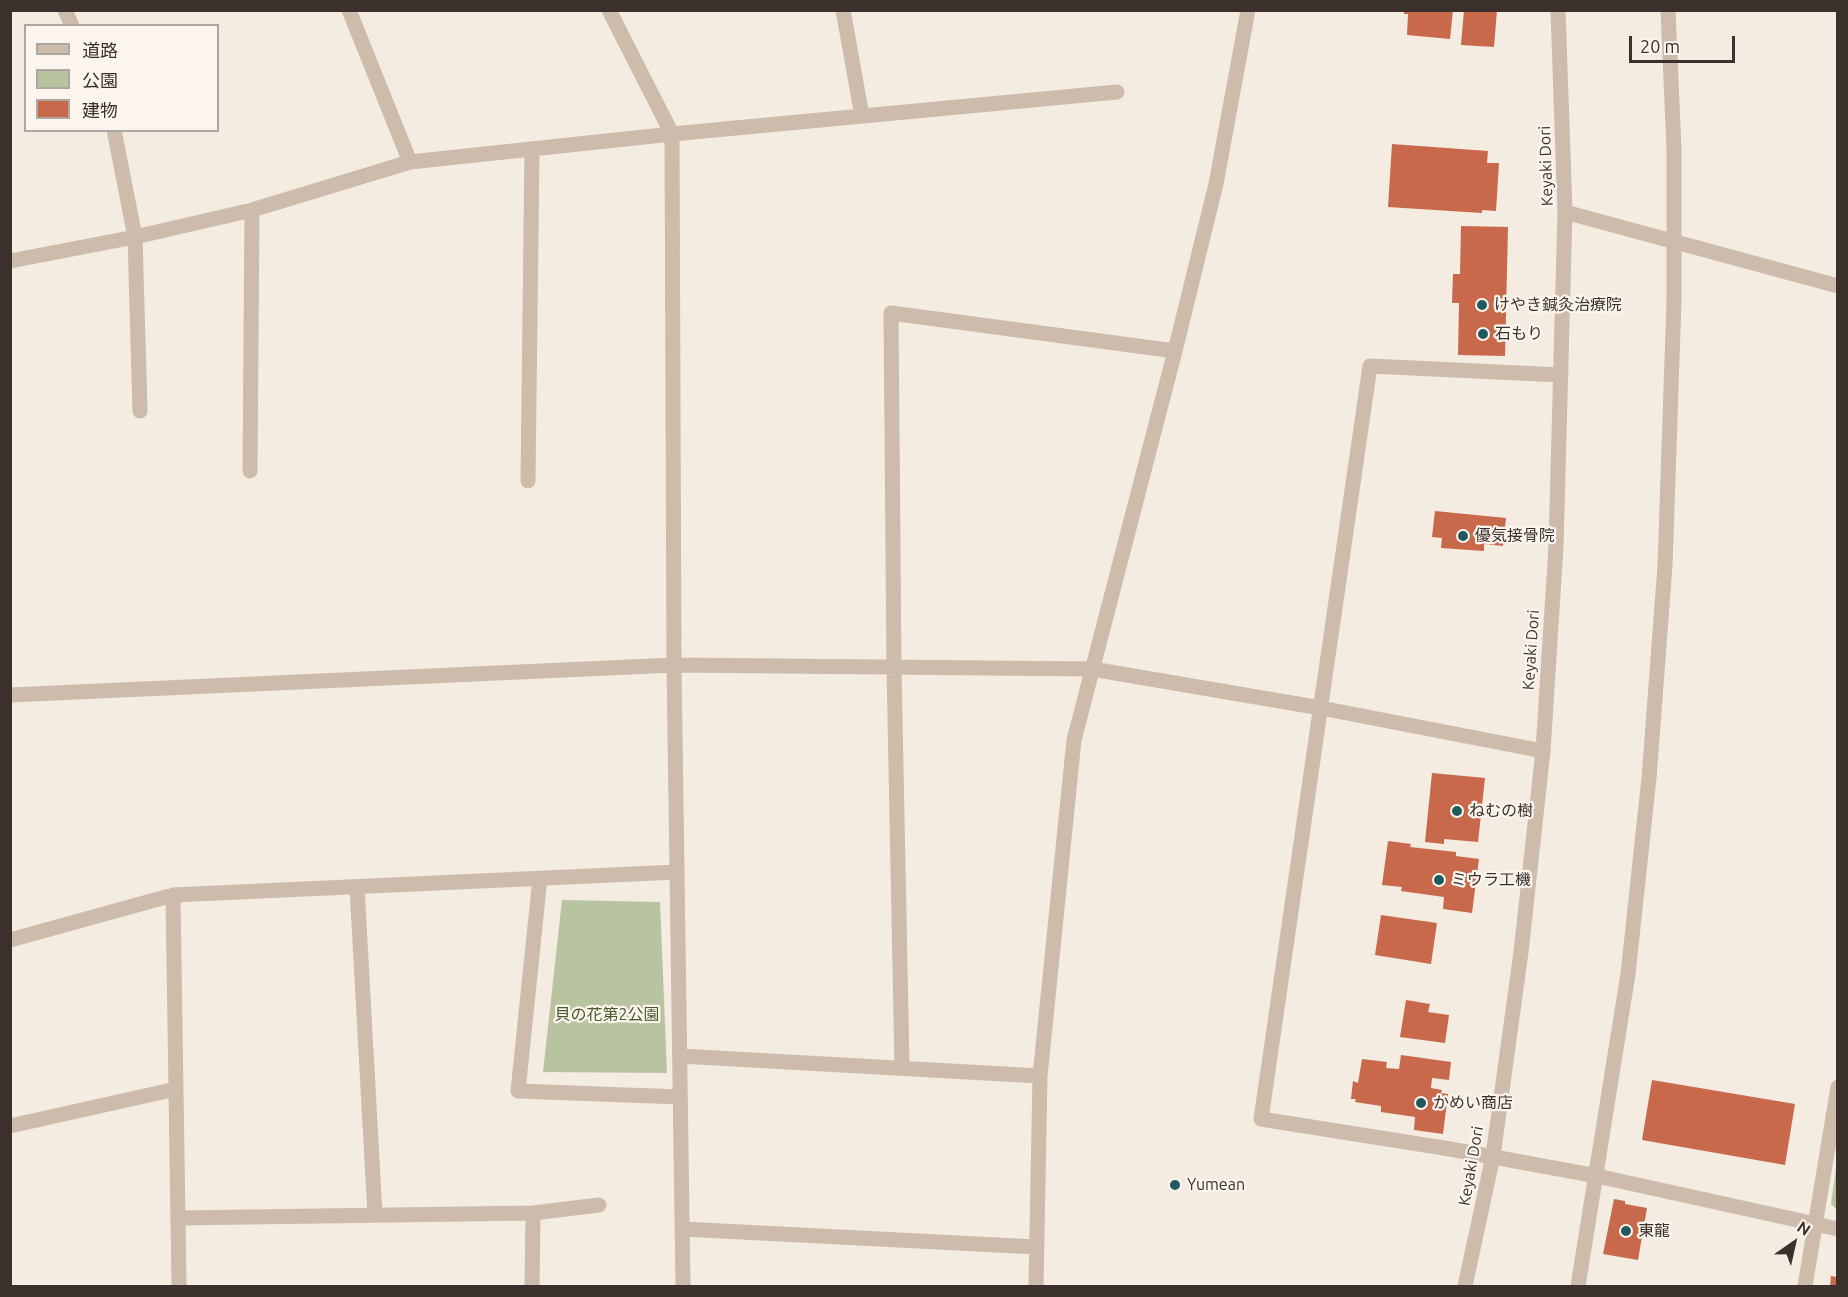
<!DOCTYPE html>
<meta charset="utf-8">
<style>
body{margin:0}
#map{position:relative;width:1848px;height:1297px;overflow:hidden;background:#f4ebe1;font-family:Ubuntu,"Noto Sans JP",sans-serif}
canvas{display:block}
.frame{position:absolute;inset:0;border:12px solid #3b302b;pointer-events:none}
.legend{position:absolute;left:24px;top:24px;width:195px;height:108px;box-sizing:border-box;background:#fbf5ee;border:2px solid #aea6a0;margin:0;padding:8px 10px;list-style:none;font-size:18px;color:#3b302b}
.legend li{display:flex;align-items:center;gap:12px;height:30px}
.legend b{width:30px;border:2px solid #aea6a0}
.north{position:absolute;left:1764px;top:1213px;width:60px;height:60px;-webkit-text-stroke:4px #fbf5ee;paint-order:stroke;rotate:34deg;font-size:16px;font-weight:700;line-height:24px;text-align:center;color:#3b302b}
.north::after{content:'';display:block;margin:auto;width:21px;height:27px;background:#3b302b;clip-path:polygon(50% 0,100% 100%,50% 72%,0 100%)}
.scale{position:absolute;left:1629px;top:36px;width:106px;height:27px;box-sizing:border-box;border:3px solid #3b302b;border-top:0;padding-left:8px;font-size:18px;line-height:21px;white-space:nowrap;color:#3b302b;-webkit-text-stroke:4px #fbf5ee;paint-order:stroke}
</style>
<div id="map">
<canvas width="1848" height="1297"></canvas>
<div class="frame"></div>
<ul class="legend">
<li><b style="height:8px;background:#cdbbac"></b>道路</li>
<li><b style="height:16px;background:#b8c4a0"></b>公園</li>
<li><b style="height:16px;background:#c8694b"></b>建物</li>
</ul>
<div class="north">N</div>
<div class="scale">20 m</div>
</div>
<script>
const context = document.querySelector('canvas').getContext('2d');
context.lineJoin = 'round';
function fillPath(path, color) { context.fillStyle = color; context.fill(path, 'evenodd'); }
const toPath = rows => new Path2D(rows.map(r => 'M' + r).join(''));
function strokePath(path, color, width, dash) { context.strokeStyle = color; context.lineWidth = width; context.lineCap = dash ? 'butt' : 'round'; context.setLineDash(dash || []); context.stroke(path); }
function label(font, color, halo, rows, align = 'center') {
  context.font = font + ' Ubuntu,"Noto Sans JP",sans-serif'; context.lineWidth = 4.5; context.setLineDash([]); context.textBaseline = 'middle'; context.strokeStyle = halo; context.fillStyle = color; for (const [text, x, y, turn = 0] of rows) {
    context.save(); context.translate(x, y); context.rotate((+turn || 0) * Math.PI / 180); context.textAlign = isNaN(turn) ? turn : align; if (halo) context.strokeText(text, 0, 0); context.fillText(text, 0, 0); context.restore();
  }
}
const green = toPath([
 [562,900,660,902,667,1073,543,1072],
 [1837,1161,1838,1210,1837,1210,1831,1204]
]);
const building = toPath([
 [1404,10,1453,10,1450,39,1407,35,1408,14,1404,14],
 [1464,10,1497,10,1494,47,1461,45],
 [1392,144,1488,151,1487,163,1499,163,1496,211,1482,210,1482,213,1388,207],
 [1461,226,1508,227,1505,356,1458,355,1459,303,1452,303,1453,274,1460,274],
 [1435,511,1506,518,1503,546,1484,544,1484,551,1441,548,1442,538,1432,537],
 [1432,773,1485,778,1478,842,1444,839,1444,844,1425,842],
 [1388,841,1411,844,1410,847,1456,852,1456,856,1479,859,1472,913,1443,909,1444,897,1401,891,1402,887,1382,885],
 [1381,915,1437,923,1431,964,1375,955],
 [1406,1000,1430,1004,1428,1012,1449,1015,1445,1043,1400,1037],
 [1401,1055,1451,1062,1449,1080,1432,1078,1431,1088,1442,1090,1441,1093,1448,1094,1443,1134,1414,1130,1415,1117,1381,1112,1381,1106,1355,1102,1356,1099,1351,1099,1353,1081,1358,1083,1362,1059,1387,1062,1386,1068,1399,1069],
 [1652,1080,1795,1104,1785,1165,1642,1140],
 [1614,1199,1625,1201,1625,1204,1647,1208,1638,1260,1603,1254],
 [1831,1276,1838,1277,1838,1286,1830,1286]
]);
const minor = toPath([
 [65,10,72,26],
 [349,10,410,162],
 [609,10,672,134,674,665,683,1286],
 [843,10,862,116],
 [114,130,135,237,140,411],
 [10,261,135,237,252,210,410,162,672,134,1117,92],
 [1561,375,1370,366,1261,1119,1450,1149,1597,1176,1838,1229],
 [250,471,252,210],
 [528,481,532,149],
 [10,695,674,665,1092,669,1321,708,1543,751],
 [540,878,518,1091,680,1097],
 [357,887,375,1215],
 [173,895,179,1286],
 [10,940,173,895,677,872],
 [680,1056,1040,1076],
 [902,1067,894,667,891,313,1175,351],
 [10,1126,176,1089],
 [179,1218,533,1213,599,1205],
 [682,1229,1037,1247],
 [532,1286,533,1213],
 [1036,1286,1040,1076,1074,740,1175,351,1216,184,1248,10],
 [1578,1286,1628,974,1649,778,1665,566,1674,301,1674,149,1668,10],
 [1805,1286,1838,1087]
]);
const tertiary = toPath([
 [1565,212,1838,286],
 [1465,1286,1493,1156,1521,952,1543,751,1556,546,1565,212,1558,10]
]);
const markers = [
 [1482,305,6,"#1f5a5e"],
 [1483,334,6,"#1f5a5e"],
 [1463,536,6,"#1f5a5e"],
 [1457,811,6,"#1f5a5e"],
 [1439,880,6,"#1f5a5e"],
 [1421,1103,6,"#1f5a5e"],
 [1175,1185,6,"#1f5a5e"],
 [1626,1231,6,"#1f5a5e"]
];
const streetNames = [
 ["Keyaki Dori",1546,166,-92],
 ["Keyaki Dori",1531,650,-86],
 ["Keyaki Dori",1471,1166,-80]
];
const poiNames = [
 ["けやき鍼灸治療院",1494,305],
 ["石もり",1495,334],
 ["優気接骨院",1475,536],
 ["ねむの樹",1469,811],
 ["ミウラ工機",1451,880],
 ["かめい商店",1433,1103],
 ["Yumean",1187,1185],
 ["東龍",1638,1231]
];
const parkNames = [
 ["貝の花第2公園",607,1015]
];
fillPath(green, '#b8c4a0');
fillPath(building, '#c8694b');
strokePath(minor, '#cdbbac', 15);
strokePath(tertiary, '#cdbbac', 15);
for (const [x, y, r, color] of markers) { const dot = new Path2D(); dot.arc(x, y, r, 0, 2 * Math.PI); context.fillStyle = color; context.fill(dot); strokePath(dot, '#fbf5ee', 2); }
label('16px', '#3b302b', '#fbf5ee', streetNames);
label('16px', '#3b302b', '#fbf5ee', poiNames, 'left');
label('16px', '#4a5a2e', '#fbf5ee', parkNames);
</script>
